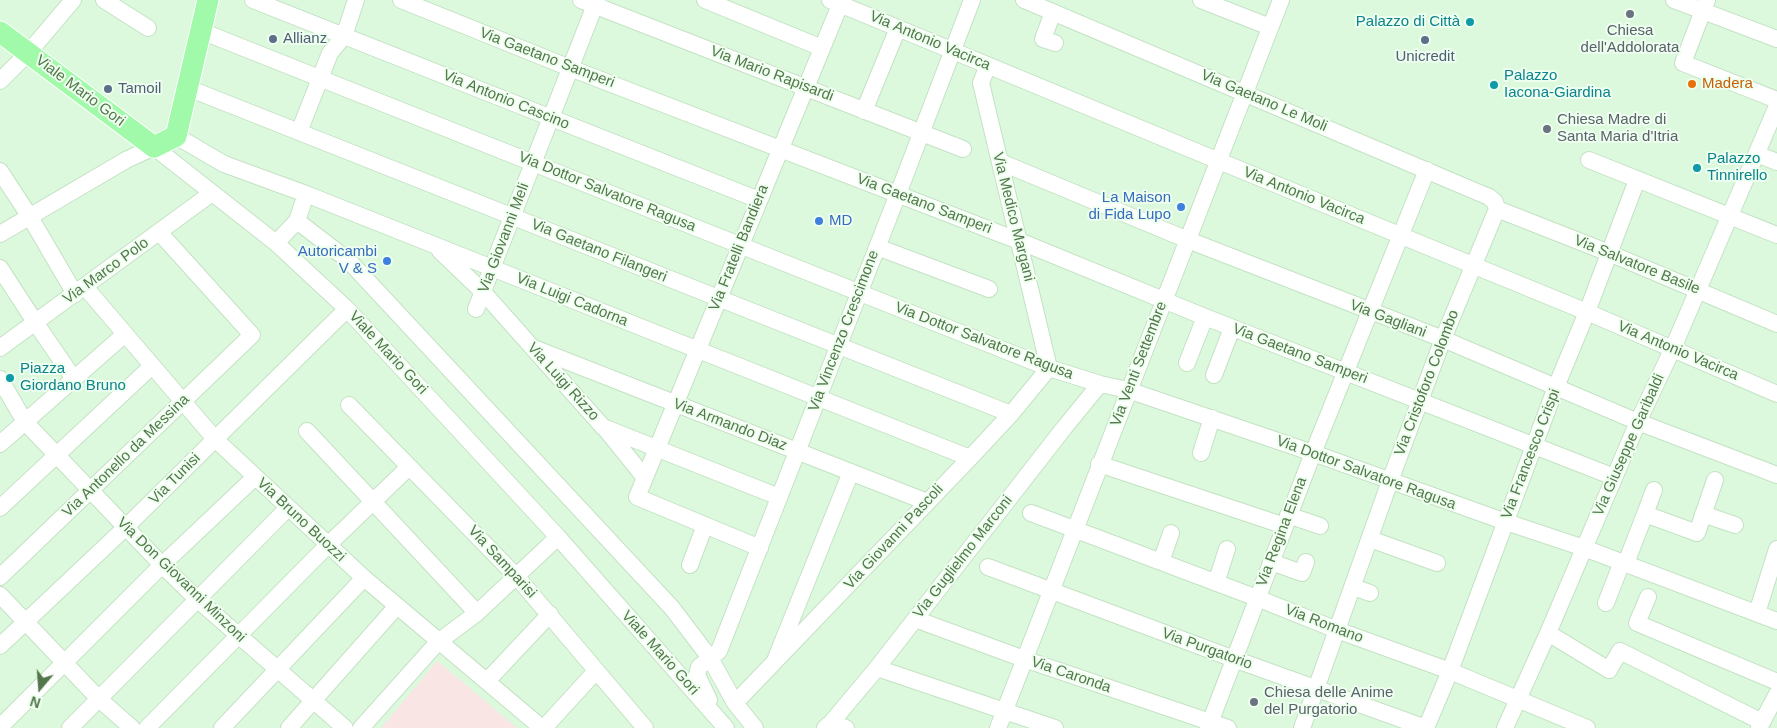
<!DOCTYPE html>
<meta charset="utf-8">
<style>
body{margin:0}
#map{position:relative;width:1777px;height:728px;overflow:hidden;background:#e8fce9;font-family:Arial,sans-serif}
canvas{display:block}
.north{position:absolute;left:15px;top:663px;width:50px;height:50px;-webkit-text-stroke:4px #eeffef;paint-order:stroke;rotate:198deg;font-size:14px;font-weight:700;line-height:20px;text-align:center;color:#53774b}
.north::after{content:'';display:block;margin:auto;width:18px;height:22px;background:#53774b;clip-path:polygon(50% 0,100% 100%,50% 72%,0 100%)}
</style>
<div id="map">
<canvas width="1777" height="728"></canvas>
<div class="north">N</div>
</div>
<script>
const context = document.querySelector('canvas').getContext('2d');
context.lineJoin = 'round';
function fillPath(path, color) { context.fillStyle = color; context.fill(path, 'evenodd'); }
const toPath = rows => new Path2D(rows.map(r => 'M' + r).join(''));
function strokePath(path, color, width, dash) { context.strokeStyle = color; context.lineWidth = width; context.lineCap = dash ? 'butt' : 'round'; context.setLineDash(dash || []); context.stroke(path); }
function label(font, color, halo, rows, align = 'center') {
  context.font = font + ' Arial,sans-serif'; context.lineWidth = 4; context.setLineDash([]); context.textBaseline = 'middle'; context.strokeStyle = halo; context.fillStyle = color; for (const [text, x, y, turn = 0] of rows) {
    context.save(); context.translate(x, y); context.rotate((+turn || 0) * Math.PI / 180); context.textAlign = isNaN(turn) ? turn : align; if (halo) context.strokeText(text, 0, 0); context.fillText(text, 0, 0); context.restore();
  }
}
const residential = toPath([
 [0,0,1777,0,1777,728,0,728]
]);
const education = toPath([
 [437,661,459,679,517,728,381,728]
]);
const minor = toPath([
 [104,0,148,28],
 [253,0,759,200],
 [401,0,570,68,1019,241,1205,317,1614,477],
 [581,0,963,149],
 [705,0,822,48],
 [830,0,1219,161,1587,312,1777,394],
 [1024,0,1489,197,1495,202,1497,209],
 [1201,0,1270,27],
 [1674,0,1777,39],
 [1707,0,1683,63,1777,100],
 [1053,12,1043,39,1055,43],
 [201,31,1049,368,1100,384,1128,390,1313,453,1506,522,1584,548,1777,621],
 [0,81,29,52,73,0],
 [188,88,1011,414],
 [864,111,898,28],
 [299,132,330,53,344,36,356,0],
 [176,136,224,164,306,194,970,458],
 [1757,154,1777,162],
 [1589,160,1777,235],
 [1000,162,1188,240,1443,339,1638,422,1777,475],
 [0,171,30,217,75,294],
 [1497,209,1609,253,1777,324],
 [297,221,348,260,672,608,710,658,735,703,755,728],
 [0,234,126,160,154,147,276,243,347,309,558,537,726,728],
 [276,243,297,221,306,194],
 [877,247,989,289],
 [440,251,483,292,603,427,779,497],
 [0,268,35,322,74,379],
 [85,287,215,439,364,578,542,728],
 [476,309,597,0],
 [0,348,212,193],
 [536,349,927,502],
 [1187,363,1205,317],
 [1214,375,1232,328],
 [0,379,25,422,162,565,198,600,345,728],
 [349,405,517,577,645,728],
 [604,427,645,478],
 [307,431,477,613],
 [0,444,125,334],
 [1201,453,1212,418],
 [1099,464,1285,526],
 [0,508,152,366],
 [1031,513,1257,598,1337,630,1450,671,1587,728],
 [1645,514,1654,490],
 [1703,514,1735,525],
 [1288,515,1320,526],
 [1370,539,1437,563],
 [760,548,637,497,842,0],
 [1161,562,1171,533],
 [1271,562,1302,573,1306,562],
 [1626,563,1645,514,1697,533,1715,480],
 [690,565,705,525],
 [988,567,1234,659,1426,728,1450,671,1556,387,1587,312,1637,180],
 [0,577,252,335,159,232],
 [1216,583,1227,549],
 [1353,587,1370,593],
 [0,595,99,699,132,728],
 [1648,597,1637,623,1777,682],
 [1606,603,1622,562],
 [1757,613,1777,549],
 [915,619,1024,659,1228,728],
 [1548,633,1609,670,1620,651,1762,722],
 [0,646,125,528,347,309],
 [776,658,851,472],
 [877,668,1055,728],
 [487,681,550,614],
 [709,700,697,675,699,667,719,651,898,194,972,0],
 [735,703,970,458,1011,414,1049,368,981,83,988,65],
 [831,723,846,728],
 [0,727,162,565,254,478],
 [70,728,288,508],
 [147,728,328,545,409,467],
 [222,728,364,578],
 [289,728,397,606],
 [361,728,438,642,477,613,558,537],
 [544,728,596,671],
 [825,728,831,723,877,668,1064,428,1100,384],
 [998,728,1281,0],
 [1208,728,1313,453,1427,170],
 [1302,728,1390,481,1443,339,1497,209],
 [1505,728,1548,633,1638,422,1673,348,1777,106],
 [1759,728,1777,694]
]);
const major = toPath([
 [0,32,154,147,176,136,208,0]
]);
const markers = [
 [1630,14,5,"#6b7280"],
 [1470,22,5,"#0f9aa8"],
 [273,39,5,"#5c6f8a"],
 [1425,40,5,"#5c6f8a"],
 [1692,84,5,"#e8710a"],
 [1494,85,5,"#0f9aa8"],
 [108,89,5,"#5c6f8a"],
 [1547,129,5,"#6b7280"],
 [1697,168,5,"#0f9aa8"],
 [1181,207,5,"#3f7fe0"],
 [819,221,5,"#3f7fe0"],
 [387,261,5,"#3f7fe0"],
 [10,378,5,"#0f9aa8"],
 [1254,702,5,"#6b7280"]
];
const cultureNames = [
 ["Palazzo di Città",1460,22,"right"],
 ["Palazzo",1504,76],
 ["Iacona-Giardina",1504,93],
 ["Palazzo",1707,159],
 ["Tinnirello",1707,176],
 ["Piazza",20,369],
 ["Giordano Bruno",20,386]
];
const worshipNames = [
 ["Chiesa",1630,31,"center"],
 ["dell'Addolorata",1630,48,"center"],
 ["Chiesa Madre di",1557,120],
 ["Santa Maria d'Itria",1557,137],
 ["Chiesa delle Anime",1264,693],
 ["del Purgatorio",1264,710]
];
const serviceNames = [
 ["Allianz",283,39],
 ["Unicredit",1425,57,"center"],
 ["Tamoil",118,89]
];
const streetNames = [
 ["Via Antonio Vacirca",930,41,23],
 ["Via Gaetano Samperi",547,58,21],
 ["Via Mario Rapisardi",772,74,21],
 ["Viale Mario Gori",80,91,37],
 ["Via Antonio Cascino",506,100,22],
 ["Via Gaetano Le Moli",1264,101,23],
 ["Via Dottor Salvatore Ragusa",607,192,22],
 ["Via Antonio Vacirca",1304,196,22],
 ["Via Gaetano Samperi",924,204,21],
 ["Via Medico Margani",1013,217,76],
 ["Via Giovanni Meli",504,238,-69],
 ["Via Fratelli Bandiera",739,248,-68],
 ["Via Gaetano Filangeri",599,251,22],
 ["Via Salvatore Basile",1637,265,22],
 ["Via Marco Polo",106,271,-36],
 ["Via Luigi Cadorna",572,300,22],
 ["Via Gagliani",1388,319,21],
 ["Via Vincenzo Crescimone",844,331,-69],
 ["Via Dottor Salvatore Ragusa",984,341,21],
 ["Via Antonio Vacirca",1678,351,23],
 ["Viale Mario Gori",388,353,47],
 ["Via Gaetano Samperi",1300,354,21],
 ["Via Venti Settembre",1139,364,-69],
 ["Via Luigi Rizzo",563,382,48],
 ["Via Cristoforo Colombo",1427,383,-69],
 ["Via Armando Diaz",730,425,21],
 ["Via Giuseppe Garibaldi",1629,445,-66],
 ["Via Francesco Crispi",1531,454,-69],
 ["Via Antonello da Messina",126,456,-44],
 ["Via Dottor Salvatore Ragusa",1366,473,20],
 ["Via Tunisi",175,479,-45],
 ["Via Bruno Buozzi",301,520,43],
 ["Via Regina Elena",1282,532,-69],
 ["Via Giovanni Pascoli",894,537,-47],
 ["Via Guglielmo Marconi",963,557,-52],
 ["Via Samparisi",502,562,47],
 ["Via Don Giovanni Minzoni",181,580,44],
 ["Via Romano",1324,624,21],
 ["Via Purgatorio",1207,649,20],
 ["Viale Mario Gori",660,653,48],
 ["Via Caronda",1071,675,19]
];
const foodNames = [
 ["Madera",1702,84]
];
const shopNames = [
 ["La Maison",1171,198],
 ["di Fida Lupo",1171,215],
 ["MD",829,221,"left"],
 ["Autoricambi",377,252],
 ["V & S",377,269]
];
fillPath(residential, '#dcf9dd');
fillPath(education, '#f9e6e4');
strokePath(minor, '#c4e2c3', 18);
strokePath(major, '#fff', 23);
strokePath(minor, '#fff', 16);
strokePath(major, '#a1faaa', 21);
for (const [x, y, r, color] of markers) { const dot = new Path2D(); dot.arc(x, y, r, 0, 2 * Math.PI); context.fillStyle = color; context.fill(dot); strokePath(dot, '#eeffef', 2); }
label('15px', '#0d838f', '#eeffef', cultureNames, 'left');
label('15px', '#5b616d', '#eeffef', worshipNames, 'left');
label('15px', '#4e5e75', '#eeffef', serviceNames, 'left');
label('15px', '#53774b', '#eeffef', streetNames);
label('15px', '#c56008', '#eeffef', foodNames, 'left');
label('15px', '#366cbe', '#eeffef', shopNames, 'right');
</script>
